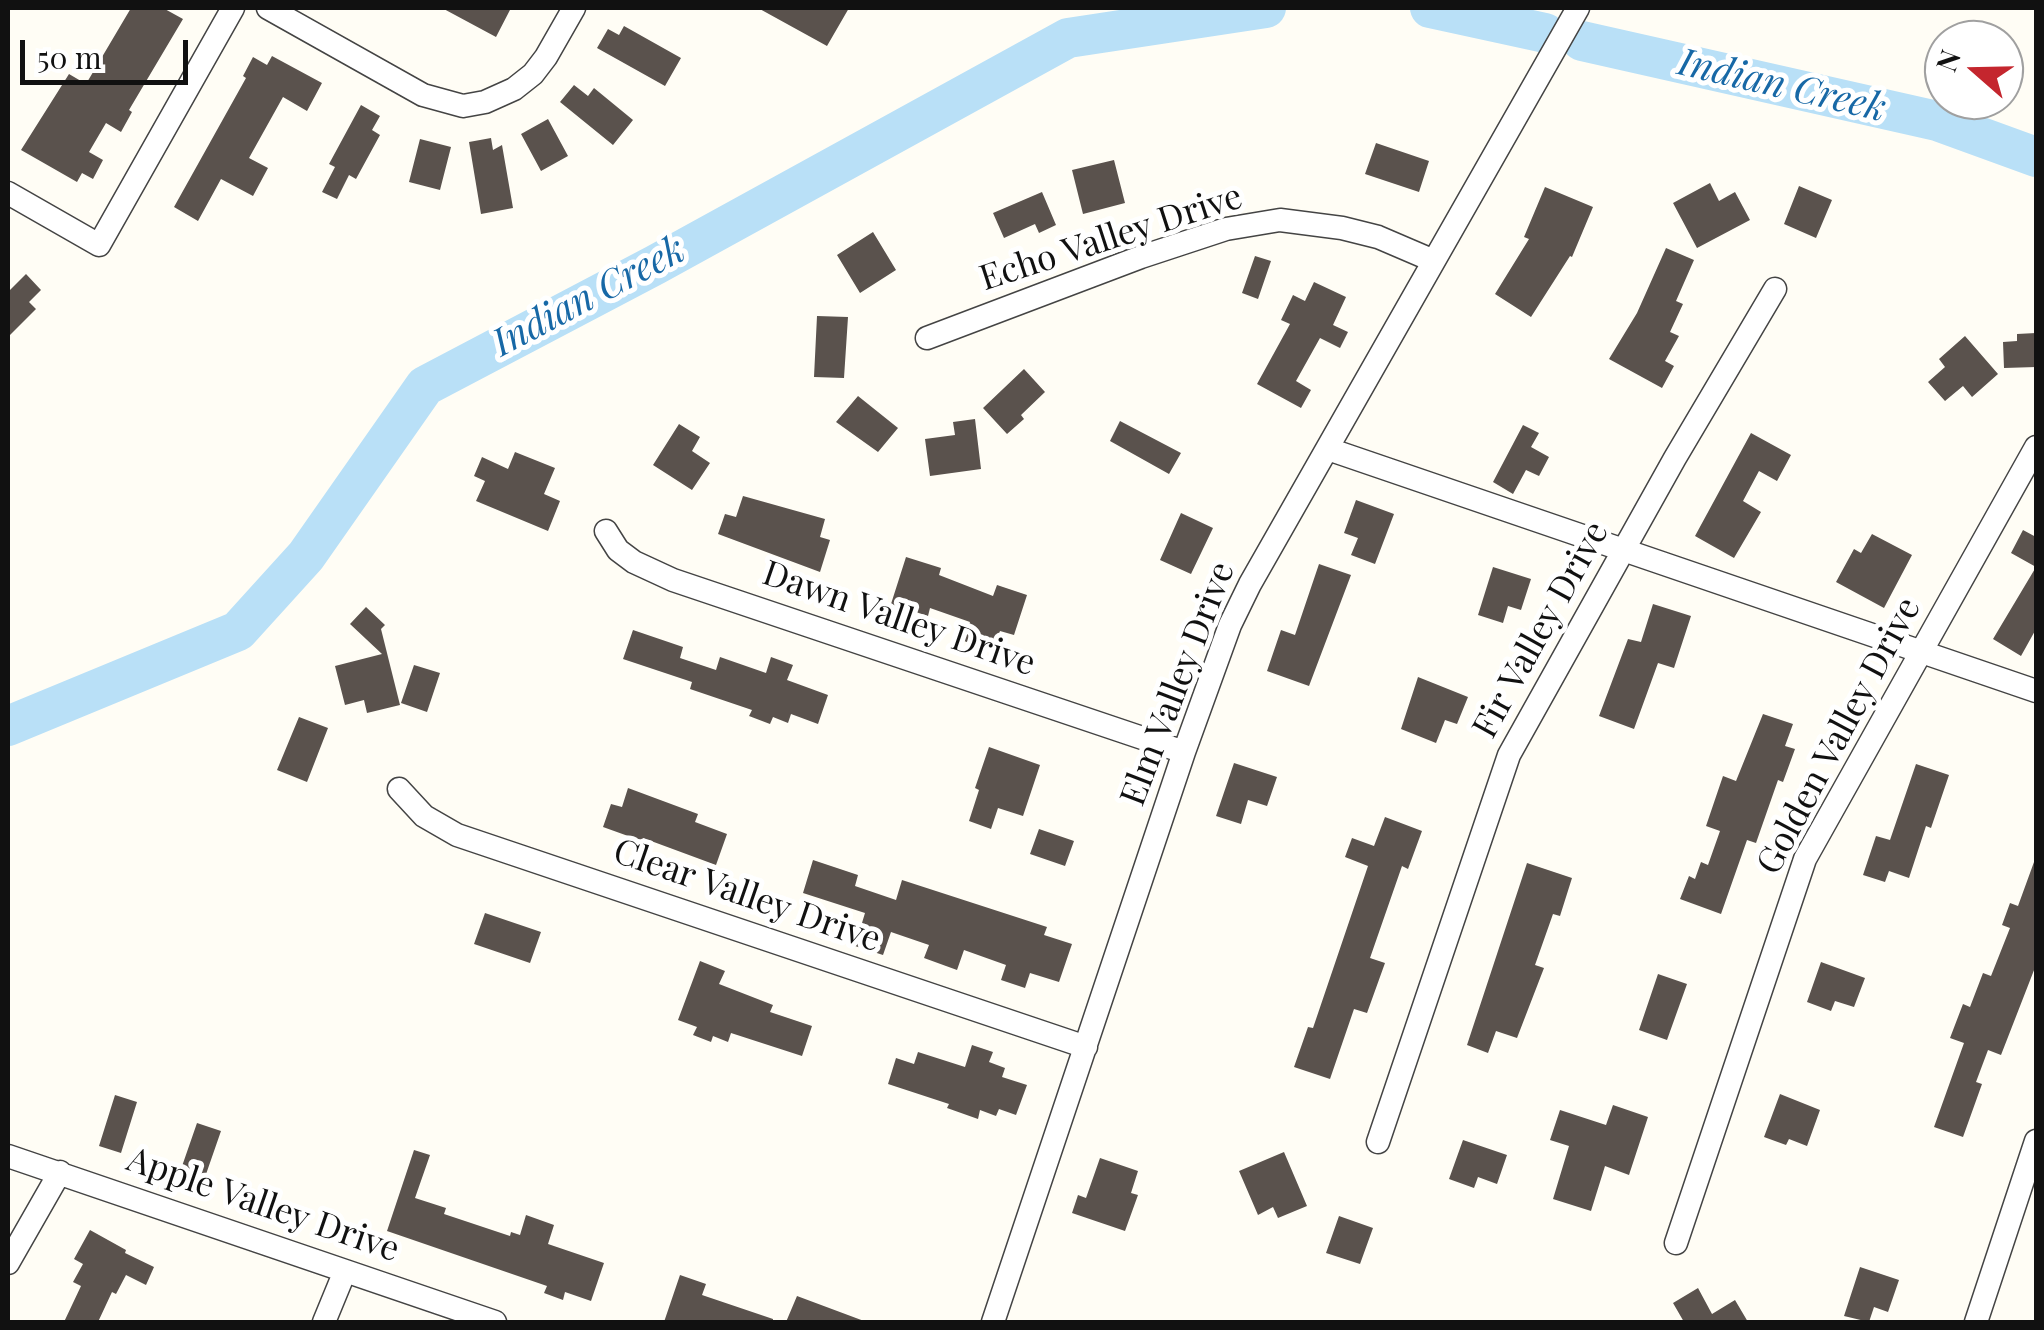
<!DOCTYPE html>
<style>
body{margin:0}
#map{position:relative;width:2044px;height:1330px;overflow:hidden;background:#fffdf5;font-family:"Playfair Display",serif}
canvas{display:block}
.frame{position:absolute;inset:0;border:10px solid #111;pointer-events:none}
.north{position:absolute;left:1924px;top:20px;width:100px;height:100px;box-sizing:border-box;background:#fff;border:2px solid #a0a0a0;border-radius:50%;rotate:290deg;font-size:28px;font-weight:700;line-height:40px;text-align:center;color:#111}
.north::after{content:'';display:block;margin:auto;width:35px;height:45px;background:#c4262e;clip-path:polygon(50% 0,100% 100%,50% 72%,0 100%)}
.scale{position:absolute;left:20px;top:40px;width:168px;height:45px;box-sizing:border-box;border:5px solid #111;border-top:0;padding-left:12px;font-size:30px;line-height:35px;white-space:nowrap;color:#111;-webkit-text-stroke:8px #fff;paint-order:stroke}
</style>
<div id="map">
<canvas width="2044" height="1330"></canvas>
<div class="frame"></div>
<div class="north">N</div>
<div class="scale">50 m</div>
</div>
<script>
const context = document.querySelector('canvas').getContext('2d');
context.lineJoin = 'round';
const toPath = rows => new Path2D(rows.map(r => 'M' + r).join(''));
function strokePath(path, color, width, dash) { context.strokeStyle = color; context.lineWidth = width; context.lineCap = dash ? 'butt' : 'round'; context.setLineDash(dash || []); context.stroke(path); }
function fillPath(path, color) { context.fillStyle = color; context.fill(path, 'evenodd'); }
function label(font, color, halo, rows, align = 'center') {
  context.font = font + ' "Playfair Display",serif'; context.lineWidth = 10; context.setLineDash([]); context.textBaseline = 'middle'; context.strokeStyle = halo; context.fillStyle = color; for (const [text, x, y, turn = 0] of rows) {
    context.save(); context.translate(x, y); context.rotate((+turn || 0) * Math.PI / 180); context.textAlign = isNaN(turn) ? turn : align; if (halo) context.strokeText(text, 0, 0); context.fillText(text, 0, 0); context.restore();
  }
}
const river = toPath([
 [1430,8,1545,33],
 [1582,41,1937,121,2036,157],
 [8,726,238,631,306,556,425,386,655,265,1068,38,1266,8]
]);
const building = toPath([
 [131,8,163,8,183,19,129,110,132,112,121,132,106,123,89,152,103,160,93,179,82,173,77,182,21,150,69,74,86,84],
 [442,8,511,8,496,37],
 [758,8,849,8,827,46],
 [624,26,681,58,665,86,597,48,608,29,619,35],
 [272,56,322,83,307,111,283,97,249,158,268,168,253,196,221,179,198,221,174,207,246,78,243,76,253,57,267,65],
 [574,85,588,96,594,88,633,120,613,145,560,102],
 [361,105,380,116,372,130,380,135,356,179,349,175,337,199,322,192,335,167,329,164],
 [548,119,568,156,541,171,521,134],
 [491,138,493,150,502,145,513,208,481,214,469,142],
 [420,139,451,147,440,190,409,182],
 [1376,143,1429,161,1419,192,1365,174],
 [1114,160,1125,203,1083,214,1072,170],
 [1710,183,1719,201,1735,192,1750,220,1697,248,1673,203],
 [1799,186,1832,200,1816,238,1784,224],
 [1545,187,1593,207,1572,257,1570,256,1531,317,1495,294,1529,239,1524,237],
 [1042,192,1056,225,1039,233,1035,224,1004,238,993,213],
 [873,232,896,270,860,293,837,255],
 [1666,248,1694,260,1676,301,1683,304,1670,332,1679,336,1665,361,1674,366,1662,388,1609,359,1637,313],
 [1255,256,1271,261,1258,299,1242,293],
 [26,274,41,290,29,302,36,309,8,337,8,292],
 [1314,282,1346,297,1333,325,1348,332,1340,348,1320,338,1296,381,1311,390,1301,408,1257,384,1290,324,1281,320,1293,295,1305,301],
 [817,316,848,317,844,378,814,377],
 [2036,333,2036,367,2004,368,2003,342,2017,341,2017,334],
 [1965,336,1998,374,1972,397,1963,386,1945,401,1928,382,1945,367,1939,359],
 [1024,369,1045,392,1021,415,1024,419,1007,434,983,408],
 [858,396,898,428,878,452,836,422],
 [975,419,981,469,930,476,925,439,955,435,953,422],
 [1120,421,1181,453,1169,474,1110,441],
 [679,424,700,437,692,451,710,463,692,490,653,465],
 [1523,425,1539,433,1531,447,1549,457,1539,476,1526,470,1513,494,1493,482],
 [1751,433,1791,455,1777,481,1759,471,1743,501,1761,512,1734,558,1695,536],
 [515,452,555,468,544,494,560,501,548,531,476,501,485,481,474,476,482,457,508,469],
 [743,496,825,519,820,537,830,540,820,572,718,534,725,514,736,517],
 [1356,500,1394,514,1375,564,1351,555,1358,538,1344,533],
 [1181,513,1213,528,1191,574,1160,560],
 [2023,530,2036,537,2036,567,2011,553],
 [1872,534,1912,555,1884,608,1836,582,1854,549,1861,553],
 [906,557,941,568,939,575,993,596,997,585,1027,595,1014,635,1000,631,993,651,964,641,970,622,930,608,928,616,891,604],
 [1319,564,1351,575,1309,686,1267,671,1281,630,1295,635],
 [1493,567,1531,579,1521,610,1508,606,1503,623,1478,615],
 [2036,567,2036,629,2021,656,1993,639],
 [1653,604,1691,616,1674,668,1658,663,1634,729,1599,716,1628,639,1641,642],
 [366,607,385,625,381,629,400,705,367,713,364,700,345,705,335,666,382,654,350,624],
 [633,630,683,647,680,658,716,670,720,657,766,673,771,657,793,665,787,680,828,695,818,724,791,714,788,723,773,717,770,724,749,716,752,710,690,689,692,682,623,659],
 [414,665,440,673,427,712,401,703],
 [1418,677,1468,697,1457,724,1445,720,1436,743,1401,729],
 [1763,714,1793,724,1785,746,1795,749,1783,782,1778,780,1756,843,1747,840,1721,914,1680,899,1689,876,1695,879,1701,862,1708,865,1720,831,1706,826,1723,776,1736,781],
 [299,717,328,728,307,782,277,770],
 [989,747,1040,765,1023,816,998,808,991,829,969,821,979,790,975,788],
 [1234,763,1277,777,1267,806,1248,800,1241,824,1216,816],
 [1916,764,1949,775,1931,828,1926,826,1909,878,1889,871,1885,882,1863,875,1876,836,1890,840],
 [628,788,698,814,695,822,727,834,716,865,643,838,642,841,603,827,611,804,622,807],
 [1385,817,1422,831,1408,869,1402,866,1370,958,1385,963,1367,1013,1354,1009,1330,1079,1294,1067,1308,1027,1313,1028,1368,866,1345,857,1352,838,1374,846],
 [1039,829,1074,841,1065,866,1030,854],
 [813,860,858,875,855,886,896,900,902,880,1047,927,1044,935,1072,944,1059,982,1030,973,1025,988,1001,980,1006,965,964,950,957,970,924,958,929,945,891,932,883,955,855,946,865,913,803,893],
 [2034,862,2036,965,2001,1055,1988,1050,1976,1082,1982,1084,1963,1137,1934,1127,1964,1043,1950,1038,1963,1004,1970,1007,1983,973,1991,976,2010,928,2002,925,2010,903,2018,906],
 [1527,863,1572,878,1560,916,1553,914,1535,965,1544,968,1517,1038,1496,1031,1488,1053,1467,1045],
 [485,913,541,932,530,963,474,944],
 [700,961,725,971,719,984,773,1005,770,1012,812,1026,802,1056,731,1033,728,1042,713,1036,711,1042,693,1035,697,1027,678,1020],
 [1821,962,1865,978,1854,1007,1835,1001,1831,1011,1807,1002],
 [1658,974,1687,984,1667,1040,1639,1030],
 [972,1045,993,1052,989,1062,1005,1068,1002,1077,1027,1085,1016,1115,999,1109,996,1116,980,1110,978,1119,947,1108,949,1104,888,1084,896,1058,914,1064,918,1052,965,1067],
 [1780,1094,1820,1110,1807,1146,1789,1139,1786,1145,1764,1137],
 [115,1095,137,1102,121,1153,99,1146],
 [1613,1105,1648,1117,1629,1175,1605,1166,1591,1211,1553,1199,1569,1146,1550,1140,1560,1110,1606,1125],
 [197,1123,221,1131,204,1180,180,1172],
 [1463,1140,1507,1155,1497,1184,1478,1177,1474,1188,1449,1179],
 [414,1150,430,1155,415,1198,446,1208,444,1214,510,1236,511,1232,520,1235,526,1215,554,1225,548,1244,604,1263,591,1301,565,1292,563,1300,544,1293,547,1286,387,1231],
 [1284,1152,1307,1206,1278,1218,1273,1207,1258,1215,1239,1171],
 [1100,1158,1138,1171,1131,1193,1138,1195,1125,1231,1072,1213,1078,1195,1086,1198],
 [1339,1216,1373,1228,1360,1264,1326,1253],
 [90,1230,126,1250,125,1253,154,1267,146,1285,126,1275,116,1294,112,1292,98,1322,64,1322,81,1286,73,1282,83,1264,74,1259],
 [1860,1267,1899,1280,1888,1312,1874,1307,1869,1322,1844,1316],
 [680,1275,706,1284,702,1295,773,1319,773,1322,664,1322],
 [1698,1288,1712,1314,1735,1300,1748,1322,1684,1322,1673,1303],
 [797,1296,864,1321,864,1322,786,1322]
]);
const street = toPath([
 [268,8,423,95,463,106,485,102,514,89,533,74,546,57,574,8],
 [8,193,99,245,233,8],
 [927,338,1141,257,1226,229,1280,220,1342,228,1378,237,1434,261],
 [1328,449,2036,691],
 [606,531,618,550,634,562,673,580,1184,752],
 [399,789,424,816,457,835,1086,1047],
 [1378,1142,1509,755,1675,458,1775,289],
 [8,1156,495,1322],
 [1676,1243,1805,859,2036,447],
 [8,1263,60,1172],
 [324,1322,345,1271],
 [993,1322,1184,752,1230,625,1250,584,1578,8],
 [1976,1322,2036,1141]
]);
const streetNames = [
 ["Echo Valley Drive",1111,238,-18],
 ["Dawn Valley Drive",899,619,19],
 ["Fir Valley Drive",1541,630,-61],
 ["Elm Valley Drive",1178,684,-69],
 ["Golden Valley Drive",1839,736,-62],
 ["Clear Valley Drive",747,896,19],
 ["Apple Valley Drive",263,1205,19]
];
const waterNames = [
 ["Indian Creek",1782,86,13],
 ["Indian Creek",589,297,-28]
];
strokePath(river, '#b9e0f7', 40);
fillPath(building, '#5a524d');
strokePath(street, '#444', 25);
strokePath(street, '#fff', 22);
label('35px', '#111', '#fff', streetNames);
label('italic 38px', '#1768a6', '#fff', waterNames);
</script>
